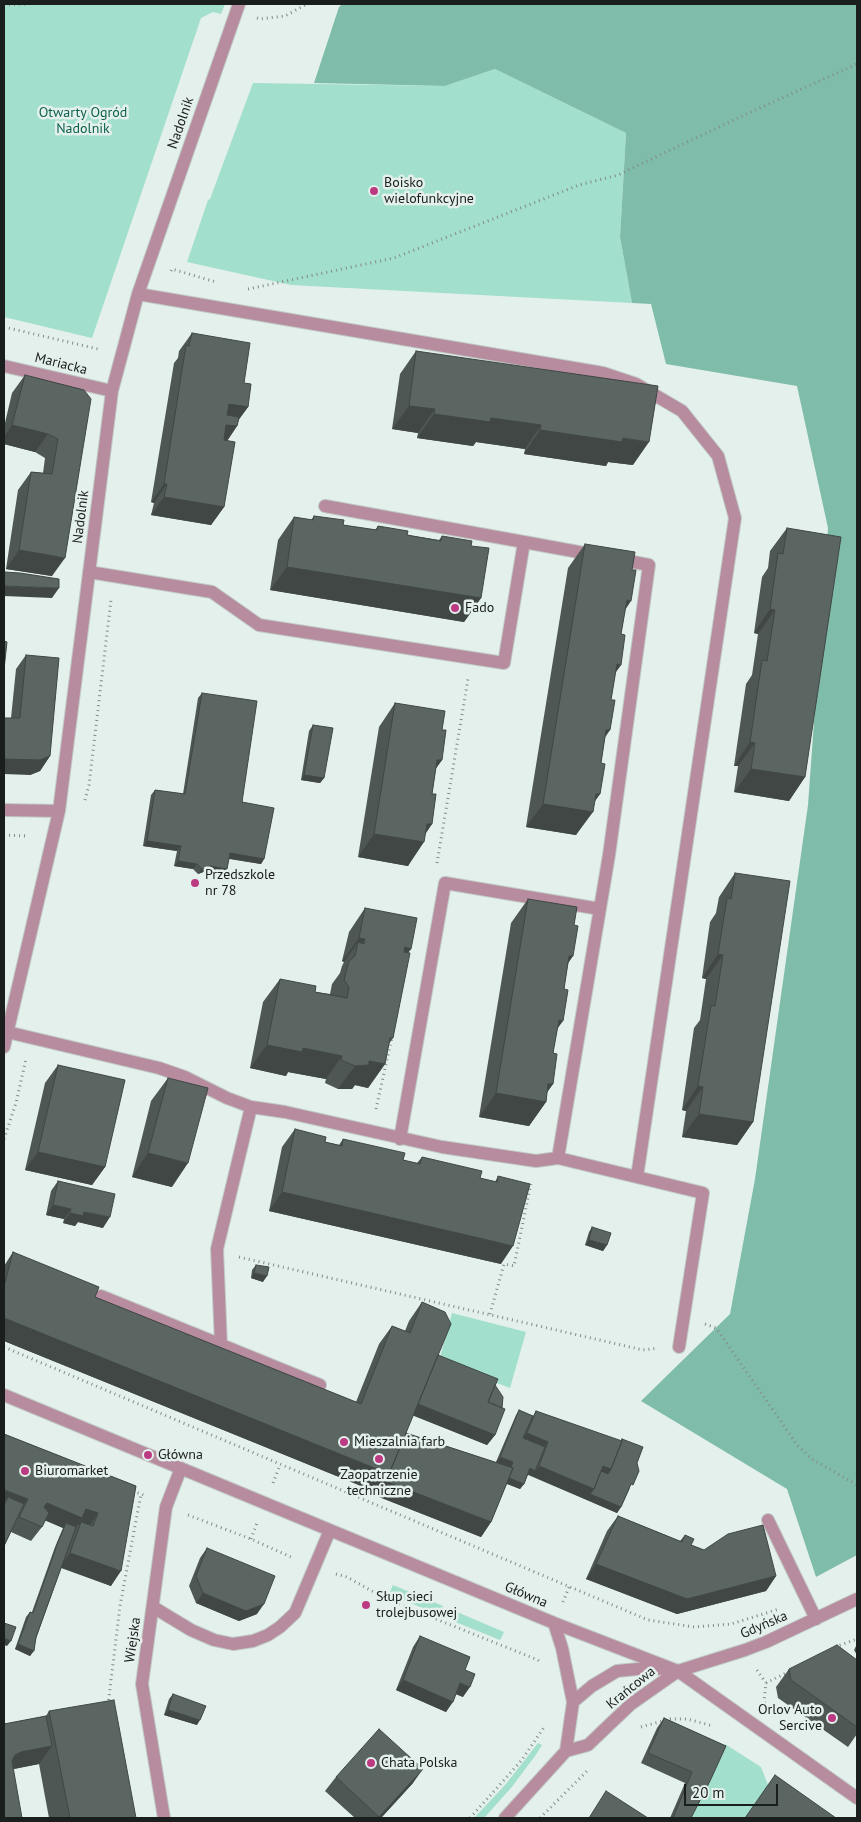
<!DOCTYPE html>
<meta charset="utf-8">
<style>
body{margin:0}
#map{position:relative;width:861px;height:1822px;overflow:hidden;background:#e4f0eb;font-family:"PT Sans",sans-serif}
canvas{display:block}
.frame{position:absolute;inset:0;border:5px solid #1a1e1d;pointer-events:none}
.scale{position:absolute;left:684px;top:1784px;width:94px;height:22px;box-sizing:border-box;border:2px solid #1a1e1d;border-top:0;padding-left:6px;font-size:15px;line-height:18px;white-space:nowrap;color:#1a1e1d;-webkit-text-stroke:4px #e4f0eb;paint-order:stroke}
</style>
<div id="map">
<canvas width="861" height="1822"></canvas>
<div class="frame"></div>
<div class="scale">20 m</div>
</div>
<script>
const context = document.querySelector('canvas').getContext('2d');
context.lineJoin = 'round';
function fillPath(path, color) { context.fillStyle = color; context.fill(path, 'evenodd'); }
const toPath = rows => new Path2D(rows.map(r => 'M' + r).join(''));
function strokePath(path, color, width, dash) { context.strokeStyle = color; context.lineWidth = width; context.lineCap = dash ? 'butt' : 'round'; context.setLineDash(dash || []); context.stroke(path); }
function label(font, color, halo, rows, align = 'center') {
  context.font = font + ' "PT Sans",sans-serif'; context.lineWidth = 5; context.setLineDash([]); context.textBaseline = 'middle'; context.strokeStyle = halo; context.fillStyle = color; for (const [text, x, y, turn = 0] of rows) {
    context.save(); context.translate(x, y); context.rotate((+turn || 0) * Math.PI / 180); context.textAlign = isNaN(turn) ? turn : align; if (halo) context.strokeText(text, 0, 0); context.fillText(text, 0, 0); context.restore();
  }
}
const green = toPath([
 [4,4,225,4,221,14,213,12,201,18,92,338,4,317],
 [495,69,626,133,620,237,632,303,291,285,187,262,208,200,210,199,253,83,445,86],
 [452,1313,526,1332,510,1388,439,1361],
 [393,1585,443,1606,439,1615,389,1594],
 [457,1612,504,1632,500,1640,453,1621],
 [538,1743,542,1745,535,1756,511,1788,484,1818,474,1818,506,1784],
 [725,1744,761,1767,768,1785,745,1818,689,1818]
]);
const forest = toPath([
 [342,4,857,4,857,1555,816,1577,787,1489,641,1401,730,1314,755,1179,808,805,828,528,797,386,666,364,651,304,632,303,620,237,626,133,495,69,445,86,314,83,339,7]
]);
const path = toPath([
 [4,5,28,4],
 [257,18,260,19,285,16,307,4],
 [171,271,172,269,216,282],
 [248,289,394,258,579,185,618,175,740,117,857,64],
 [4,327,98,349],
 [85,800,89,785,111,600],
 [4,835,27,836],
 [437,863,468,679],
 [376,1109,392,1037],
 [4,1139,16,1103,26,1059],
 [239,1257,643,1350,658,1348],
 [490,1314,504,1264,514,1266,531,1183],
 [705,1324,716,1328,798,1446,812,1459,857,1485],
 [4,1347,648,1620,694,1627,731,1624,779,1609],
 [273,1483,280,1465],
 [133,1491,146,1496],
 [188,1515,251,1539,293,1558],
 [251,1539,257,1523],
 [336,1574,347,1577,386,1599,538,1660,541,1663],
 [563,1602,569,1587],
 [835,1647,857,1639],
 [757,1670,766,1683,764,1701,765,1703],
 [766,1683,790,1671],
 [108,1705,120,1606,141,1494],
 [641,1727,670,1719,687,1719,713,1726],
 [470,1818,521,1761,545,1726],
 [540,1818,589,1769]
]);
const minor = toPath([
 [138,294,603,373,636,384,682,411,718,456,735,518,637,1177],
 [4,366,112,391],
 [524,542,595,555],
 [89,572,212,592,259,625,504,663,524,542,325,506],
 [4,810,59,811],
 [7,1032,159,1068,185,1077,227,1098,251,1107,285,1112,442,1147,536,1161,558,1158,703,1193,679,1347],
 [4,1047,59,811,112,391,138,294,239,4],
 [400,1139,445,883,600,909],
 [558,1158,609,855,649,565,617,559],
 [101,1296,320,1385],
 [221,1345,217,1249,251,1107],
 [4,1395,554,1623,678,1671,857,1798],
 [768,1520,816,1619],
 [153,1607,191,1630,214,1640,233,1644,253,1641,268,1635,280,1627,295,1613,330,1530],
 [573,1702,592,1686,617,1671,648,1668,663,1669],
 [566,1751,588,1745,631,1704,678,1671,745,1650,766,1642,857,1599],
 [164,1818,142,1684,166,1507,181,1468],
 [505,1818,566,1751,573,1702,562,1648,554,1623]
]);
const wall = toPath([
 [192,333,244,383,248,407,239,419,237,426,227,441,224,507,211,525,151,515,154,503,151,502,174,363,178,358,179,351],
 [416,351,633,465,608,462,606,466,524,454,525,449,476,442,473,446,417,438,418,433,392,429,400,374],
 [25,375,84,390,52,576,6,569,18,490,31,472,43,473,45,458,35,452,4,444,4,427,12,393],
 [314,516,343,525,375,530,378,526,407,535,439,540,442,536,471,546,481,598,464,622,270,590,278,540,294,517,311,520],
 [787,528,805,777,789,801,734,792,738,766,734,766,746,684,752,675,758,634,754,633,762,577,768,568,770,551],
 [585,544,625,609,621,634,621,665,615,673,601,763,600,794,594,802,576,835,526,827,568,568],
 [26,655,50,756,40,771,30,775,11,718,16,669],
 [202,693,264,859,261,864,229,859,227,869,223,874,206,871,198,874,193,869,174,866,177,851,143,846,151,795,155,790,183,794,198,698],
 [395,703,442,730,442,760,436,768,432,794,432,824,426,833,408,866,358,857,379,727],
 [313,725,324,778,320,783,301,780,309,731],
 [735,873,753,1122,737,1145,682,1137,686,1111,682,1110,694,1028,700,1020,706,979,702,978,710,922,716,913,719,897],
 [528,899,568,964,553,1053,553,1084,547,1092,546,1102,529,1126,479,1117,511,923],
 [365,908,411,949,408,952,393,1038,389,1044,385,1064,368,1088,355,1085,352,1089,338,1089,325,1083,326,1079,288,1072,286,1076,250,1068,263,1002,280,979,315,992,330,994,332,984,340,973,342,966,344,962,342,961,349,932],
 [58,1065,105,1167,92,1185,25,1170,45,1083],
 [168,1078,172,1187,132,1177,151,1101],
 [295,1129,325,1142,339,1145,343,1139,403,1160,417,1163,422,1157,480,1178,495,1182,498,1176,501,1264,269,1211,282,1147],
 [58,1181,103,1228,78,1222,75,1226,63,1223,64,1219,46,1215,51,1191],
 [592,1227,607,1245,603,1251,585,1245,589,1232],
 [13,1252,95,1297,356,1402,379,1344,392,1326,405,1331,409,1321,422,1302,438,1355,495,1385,495,1435,487,1445,413,1415,406,1433,501,1464,496,1462,516,1415,519,1410,533,1416,536,1411,620,1441,622,1439,637,1463,629,1490,621,1507,617,1513,528,1474,524,1484,520,1489,507,1483,491,1522,481,1537,374,1495,376,1492,4,1341,4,1266],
 [256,1265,263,1282,251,1278,252,1270],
 [4,1434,136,1486,111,1586,61,1568,30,1656,15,1649,26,1617,30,1612,32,1612,55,1547,63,1528,45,1520,42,1527,31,1541,11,1532,4,1546],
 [618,1516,680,1541,685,1535,691,1545,776,1576,766,1591,677,1614,586,1579,607,1531],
 [207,1548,257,1614,239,1621,196,1603,189,1586,200,1558],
 [420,1636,465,1670,463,1697,456,1694,446,1712,396,1690,413,1647],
 [857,1644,857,1655,854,1650],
 [857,1660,857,1734,848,1747,778,1698,776,1687,789,1669],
 [173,1694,197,1725,164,1715,169,1699],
 [49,1711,136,1818,49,1818,39,1764,14,1769,4,1724,46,1716],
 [664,1718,726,1746,691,1818,670,1818,685,1783,641,1763,657,1728],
 [336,1777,413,1783,381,1818,355,1818,325,1791]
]);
const shadedWall = toPath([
 [229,404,248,407,235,425,216,422],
 [409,406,435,409,418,433,392,429],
 [434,414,491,418,541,425,525,449,476,442,473,446,417,438],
 [12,425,48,434,35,452,4,444,4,437],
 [226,425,237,426,225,444,213,443],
 [540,430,623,438,649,442,633,465,608,462,606,466,524,454],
 [164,484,167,484,154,503,151,502],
 [164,497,224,507,211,525,151,515],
 [19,550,65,558,52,576,6,569],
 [287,567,481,598,464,622,270,590],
 [4,586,59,588,52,598,4,596],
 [627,600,631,601,615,625],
 [770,609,775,610,758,634,754,633],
 [617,664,621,665,604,688],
 [606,730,610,730,594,754],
 [750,742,755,743,738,766,734,766],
 [50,756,40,771,30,775,4,774,4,759],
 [437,760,442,760,425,784],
 [751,769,805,777,789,801,734,792],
 [304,775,324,778,320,783,301,780],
 [596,794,600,794,588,811,593,812,576,835,526,827,543,804],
 [427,824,432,824,420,841,424,842,408,866,358,857,374,834],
 [147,841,181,846,177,851,143,846],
 [230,853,264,859,261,864,226,858],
 [178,861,197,864,193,869,174,866],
 [210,866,227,869,223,874,206,871,198,874,202,869],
 [359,938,365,939,356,951,358,942,344,962,342,961],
 [405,947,411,949,394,972],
 [718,954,723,955,706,979,702,978],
 [569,956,573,956,557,980],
 [559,1020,563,1021,546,1044],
 [267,1045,303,1048,342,1056,326,1079,288,1072,286,1076,250,1068],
 [369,1061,385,1064,368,1088,355,1085,352,1089,338,1089,355,1066],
 [548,1084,553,1084,541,1101,546,1102,529,1126,479,1117,496,1093],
 [698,1086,703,1087,686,1111,682,1110],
 [699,1114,753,1122,737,1145,682,1137],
 [38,1152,105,1167,92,1185,25,1170],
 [148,1153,188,1163,172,1187,132,1177],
 [282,1192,513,1246,501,1264,269,1211],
 [53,1205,71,1209,64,1219,46,1215],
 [84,1212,110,1217,103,1228,78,1222,75,1226,63,1223,70,1213],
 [589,1240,607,1245,603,1251,585,1245],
 [254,1273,267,1276,263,1282,251,1278],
 [4,1318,389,1474,376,1492,4,1341],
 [416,1404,495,1435,487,1445,409,1414],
 [527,1433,548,1442,541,1452,519,1443],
 [500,1457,513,1462,510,1468,496,1462],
 [539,1466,594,1489,621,1507,617,1513,526,1474,530,1468,535,1471],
 [603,1466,611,1469,604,1479,597,1477],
 [508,1477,524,1484,520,1489,504,1483],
 [385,1481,491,1522,481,1537,374,1495],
 [4,1490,28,1499,17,1514,8,1497,4,1502],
 [47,1503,86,1509,98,1513,88,1528,81,1522,79,1525,78,1524,72,1532,66,1523,63,1528,37,1517],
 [70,1553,121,1571,111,1586,60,1567],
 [596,1564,776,1576,766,1591,677,1614,586,1579],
 [203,1593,264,1604,257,1614,239,1621,196,1603],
 [4,1638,11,1641,7,1646,4,1645],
 [18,1644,34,1651,30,1656,15,1649],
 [403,1680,453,1702,446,1712,396,1690],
 [460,1683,470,1687,463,1697,453,1693],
 [168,1710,200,1720,197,1725,164,1715],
 [52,1746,39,1764,8,1770,15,1755,21,1752],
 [423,1769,413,1783,381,1818,378,1818]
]);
const building = toPath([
 [192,333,250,343,244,383,251,384,248,407,229,404,227,415,239,417,237,426,226,425,224,440,235,442,224,507,164,497,167,484,164,484,186,345,189,346,192,333],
 [416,351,658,386,649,442,623,438,622,442,540,430,541,425,491,418,490,422,434,414,435,409,409,406,416,351],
 [25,375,84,390,91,399,65,558,19,550,31,472,52,474,58,439,48,434,12,425,25,375],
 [314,516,344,520,343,525,377,530,378,526,408,531,407,535,441,541,442,536,472,541,471,546,489,548,481,598,287,567,294,517,313,520,314,516],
 [787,528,841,537,805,777,751,769,755,743,750,742,762,660,767,661,775,610,770,609,778,553,783,554,787,528],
 [585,544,635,552,632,570,636,570,631,601,627,600,621,634,625,635,621,665,617,664,611,700,615,700,610,730,606,730,601,763,605,764,600,794,596,794,593,812,543,804,585,544],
 [4,572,20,573,59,579,59,588,4,586,4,572],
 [4,641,7,642,4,669,4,641],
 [26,655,59,658,50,756,40,760,4,759,4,718,20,718,26,655],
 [202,693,257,701,242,802,274,808,264,859,230,853,227,869,210,866,202,869,197,864,178,861,181,846,147,841,155,790,185,794,202,693],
 [395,703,445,711,442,730,446,730,442,760,437,760,432,794,436,794,432,824,427,824,424,842,374,834,395,703],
 [313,725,333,728,324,778,304,775,313,725],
 [735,873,790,881,753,1122,699,1114,703,1087,698,1086,711,1005,715,1006,723,955,718,954,727,898,731,899,735,873],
 [528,899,577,907,574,925,578,926,573,956,569,956,564,989,568,990,563,1021,559,1020,553,1053,557,1054,553,1084,548,1084,546,1102,496,1093,528,899],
 [365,908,417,918,411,949,405,947,404,952,410,953,393,1038,390,1038,385,1064,369,1061,369,1065,355,1066,341,1060,342,1056,303,1048,302,1052,267,1045,280,979,316,986,315,992,347,998,349,987,344,980,349,961,355,956,358,942,364,944,365,939,359,938,365,908],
 [58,1065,125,1080,105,1167,38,1152,58,1065],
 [168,1078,208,1088,188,1163,148,1153,168,1078],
 [295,1129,326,1137,325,1142,342,1146,343,1139,405,1153,403,1160,420,1164,422,1157,482,1171,480,1178,497,1182,498,1176,530,1184,513,1246,282,1192,295,1129],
 [58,1181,115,1194,110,1217,84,1212,83,1216,70,1213,71,1209,53,1205,58,1181],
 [592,1227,611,1233,607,1245,589,1240,592,1227],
 [13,1252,99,1287,95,1297,361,1404,392,1326,410,1333,422,1302,445,1312,451,1324,389,1474,4,1318,4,1286,13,1252],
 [256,1265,269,1267,267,1276,254,1273,256,1265],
 [438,1355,498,1379,488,1402,505,1409,495,1435,418,1404,438,1355],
 [495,1385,503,1397,502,1408,488,1402,495,1385],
 [519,1410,533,1416,523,1438,545,1447,535,1471,530,1468,524,1484,509,1478,513,1468,511,1467,513,1462,500,1457,519,1410],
 [536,1411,622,1441,611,1469,603,1466,594,1489,539,1466,548,1442,527,1433,536,1411],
 [406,1433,513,1468,491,1522,385,1481,389,1474,406,1433],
 [4,1434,136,1486,121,1571,70,1553,81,1522,93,1526,98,1513,86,1509,82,1518,47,1503,44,1507,49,1513,42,1527,19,1517,28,1499,4,1490,4,1434],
 [622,1439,643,1447,637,1463,639,1471,633,1485,631,1484,621,1507,590,1494,594,1489,601,1471,608,1474,611,1469,622,1441,621,1441,622,1439],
 [8,1497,24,1504,4,1546,4,1505,8,1497],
 [618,1516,682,1542,685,1535,694,1539,691,1545,704,1550,728,1534,763,1525,776,1576,687,1599,596,1564,618,1516],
 [66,1523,76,1527,36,1637,34,1651,18,1644,30,1612,33,1613,58,1542,66,1523],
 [207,1548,275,1576,264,1604,246,1611,203,1593,196,1576,207,1548],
 [4,1623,16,1627,11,1641,4,1638,4,1623],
 [420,1636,470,1657,465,1670,475,1674,470,1687,460,1683,453,1702,403,1680,420,1636],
 [837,1645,857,1660,857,1727,791,1680,789,1669,837,1645],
 [173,1694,206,1706,200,1720,168,1710,173,1694],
 [114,1700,136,1818,70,1818,49,1711,114,1700],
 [46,1716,52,1746,21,1752,15,1755,12,1761,22,1818,4,1818,4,1724,46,1716],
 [664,1718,726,1746,710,1781,691,1818,673,1818,692,1772,648,1753,664,1718],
 [379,1729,423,1769,379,1817,336,1777,379,1729],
 [775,1775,836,1818,745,1818,775,1775],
 [606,1791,648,1818,589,1818,606,1791]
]);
const markers = [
 [374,191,5,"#bc3a82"],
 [455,608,5,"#bc3a82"],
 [195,883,5,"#bc3a82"],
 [344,1442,5,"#bc3a82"],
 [148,1455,5,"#bc3a82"],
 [379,1459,5,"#bc3a82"],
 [25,1471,5,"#bc3a82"],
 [366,1605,5,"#bc3a82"],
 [832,1718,5,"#bc3a82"],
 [371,1763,5,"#bc3a82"]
];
const parkNames = [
 ["Otwarty Ogród",83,113],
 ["Nadolnik",83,129]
];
const streetNames = [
 ["Nadolnik",181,123,-71],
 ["Mariacka",61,364,14],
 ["Nadolnik",81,517,-83],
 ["Główna",526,1595,23],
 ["Gdyńska",764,1625,-23],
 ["Wiejska",133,1640,-82],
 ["Krańcowa",631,1688,-39]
];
const poiNames = [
 ["Boisko",384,183],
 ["wielofunkcyjne",384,199],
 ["Fado",465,608],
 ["Przedszkole",205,875],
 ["nr 78",205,891],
 ["Mieszalnia farb",354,1442],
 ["Główna",158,1455],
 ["Biuromarket",35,1471],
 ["Zaopatrzenie",379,1475,"center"],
 ["techniczne",379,1491,"center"],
 ["Słup sieci",376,1597],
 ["trolejbusowej",376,1613],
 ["Orlov Auto",822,1710,"right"],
 ["Sercive",822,1726,"right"],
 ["Chata Polska",381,1763]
];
fillPath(green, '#a2dfcc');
fillPath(forest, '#7fbdaa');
strokePath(minor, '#c0cac6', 14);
strokePath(path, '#838b88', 3, [1, 4]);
strokePath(minor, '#b78c9f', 12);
fillPath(wall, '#4e5754');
fillPath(shadedWall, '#404745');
fillPath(building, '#5b6562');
strokePath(building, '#404745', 1);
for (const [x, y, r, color] of markers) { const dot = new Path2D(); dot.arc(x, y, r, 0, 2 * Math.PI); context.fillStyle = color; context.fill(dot); strokePath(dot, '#e4f0eb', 2); }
label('14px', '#0c5f4d', '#e4f0eb', parkNames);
label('14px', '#1a1e1d', '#e4f0eb', streetNames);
label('14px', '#1a1e1d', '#e4f0eb', poiNames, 'left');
</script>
